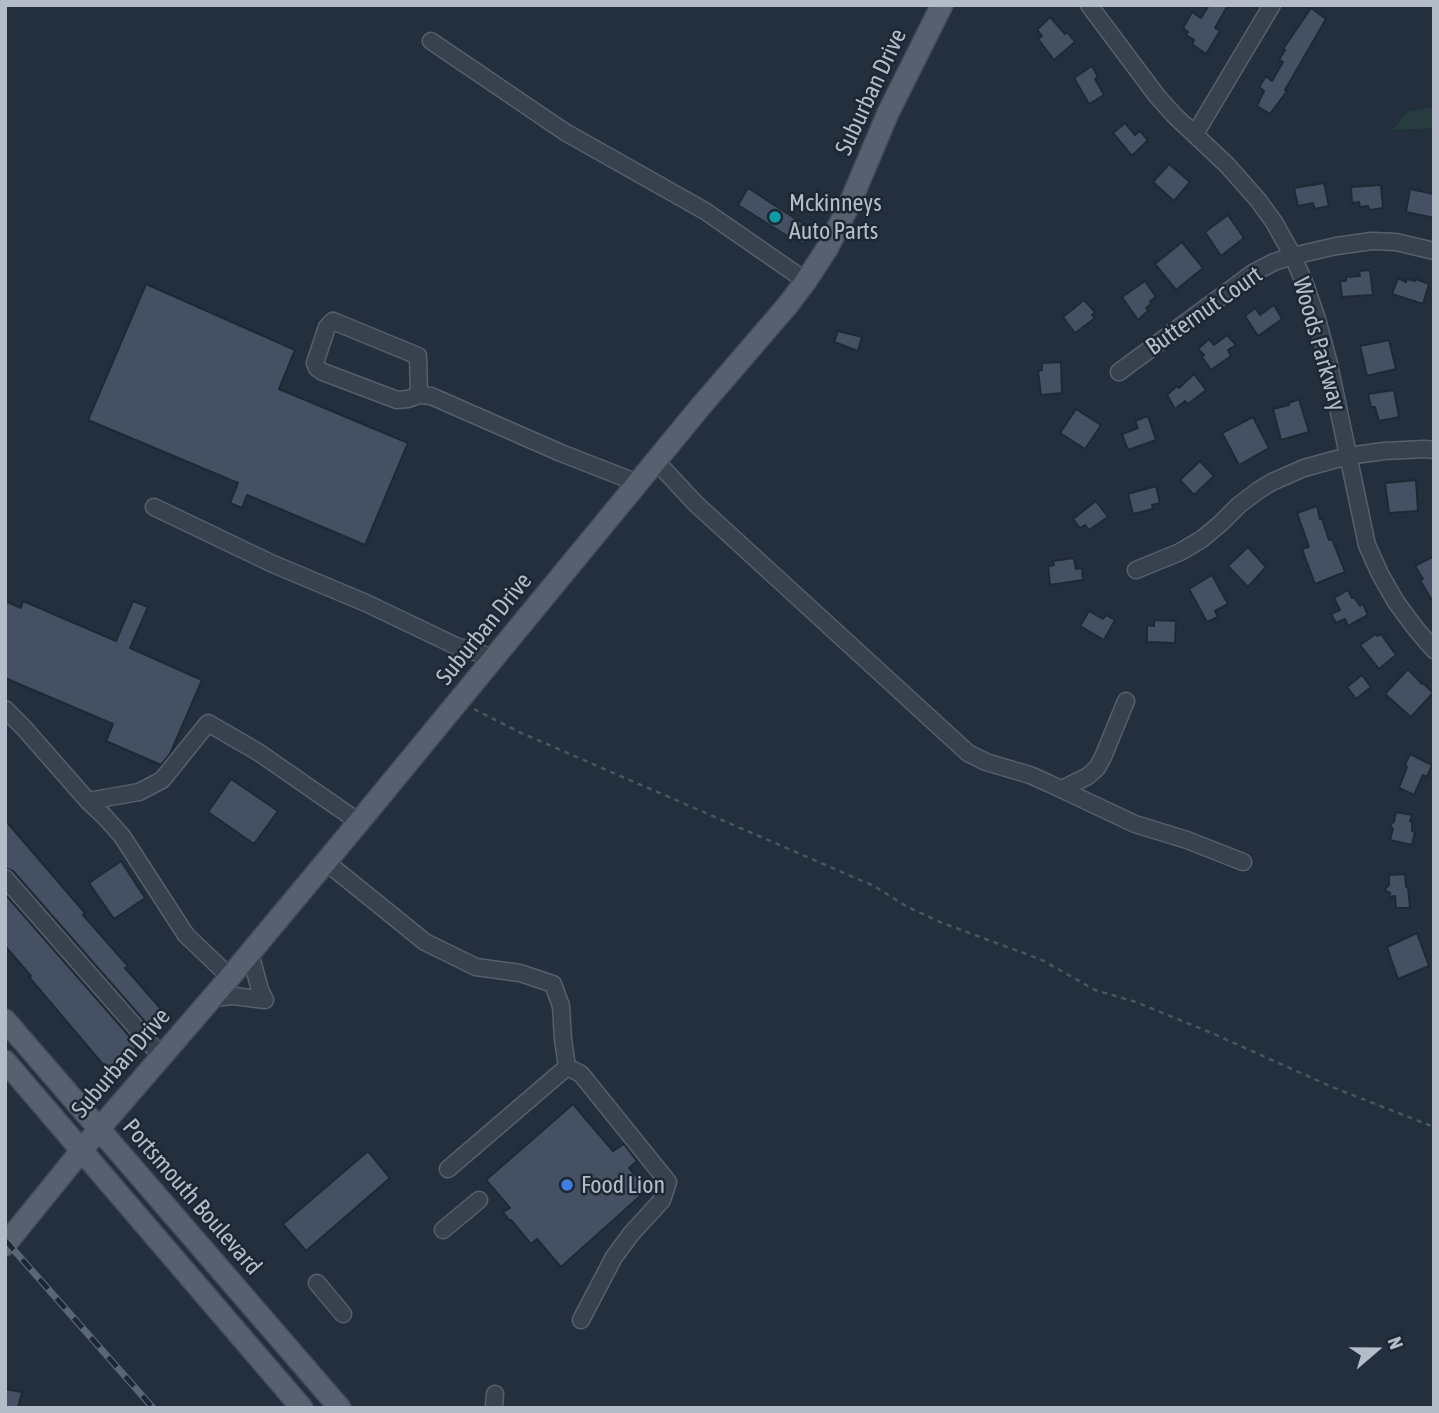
<!DOCTYPE html>
<style>
body{margin:0}
#map{position:relative;width:1439px;height:1413px;overflow:hidden;background:#242f3e;font-family:"Asap Condensed",sans-serif}
canvas{display:block}
.frame{position:absolute;inset:0;border:7px solid #b4bcc9;pointer-events:none}
.north{position:absolute;left:1341px;top:1315px;width:70px;height:70px;-webkit-text-stroke:5px #1d2633;paint-order:stroke;rotate:70deg;font-size:19px;font-weight:700;line-height:28px;text-align:center;color:#b4bcc9}
.north::after{content:'';display:block;margin:auto;width:24px;height:32px;background:#b4bcc9;clip-path:polygon(50% 0,100% 100%,50% 72%,0 100%)}
</style>
<div id="map">
<canvas width="1439" height="1413"></canvas>
<div class="frame"></div>
<div class="north">N</div>
</div>
<script>
const context = document.querySelector('canvas').getContext('2d');
context.lineJoin = 'round';
function fillPath(path, color) { context.fillStyle = color; context.fill(path, 'evenodd'); }
const toPath = rows => new Path2D(rows.map(r => 'M' + r).join(''));
function strokePath(path, color, width, dash) { context.strokeStyle = color; context.lineWidth = width; context.lineCap = dash ? 'butt' : 'round'; context.setLineDash(dash || []); context.stroke(path); }
function label(font, color, halo, rows, align = 'center') {
  context.font = font + ' "Asap Condensed",sans-serif'; context.lineWidth = 5; context.setLineDash([]); context.textBaseline = 'middle'; context.strokeStyle = halo; context.fillStyle = color; for (const [text, x, y, turn = 0] of rows) {
    context.save(); context.translate(x, y); context.rotate((+turn || 0) * Math.PI / 180); context.textAlign = isNaN(turn) ? turn : align; if (halo) context.strokeText(text, 0, 0); context.fillText(text, 0, 0); context.restore();
  }
}
const green = toPath([
 [1434,107,1434,128,1392,130,1408,112]
]);
const building = toPath([
 [1209,5,1228,5,1215,28,1220,31,1206,54,1192,44,1194,40,1186,35,1188,32,1183,28,1192,12,1201,18,1209,5],
 [1311,8,1326,19,1285,90,1287,91,1270,114,1257,106,1264,91,1259,87,1266,76,1272,81,1283,62,1279,60,1285,50,1283,49,1311,8],
 [1050,17,1065,34,1067,32,1075,42,1054,60,1038,39,1042,36,1037,30,1050,17],
 [1092,66,1098,77,1095,79,1104,95,1089,104,1074,78,1092,66],
 [1125,123,1135,135,1140,131,1148,140,1132,156,1113,133,1125,123],
 [1169,164,1190,182,1174,201,1153,182,1169,164],
 [1324,183,1329,206,1315,209,1313,203,1298,206,1294,188,1324,183],
 [1381,185,1383,208,1369,210,1368,206,1360,207,1359,202,1352,203,1351,187,1381,185],
 [748,188,813,230,803,244,793,237,792,239,738,205,748,188],
 [1410,189,1434,194,1434,218,1406,212,1410,189],
 [1228,215,1244,238,1221,256,1205,232,1228,215],
 [1182,242,1203,268,1176,290,1155,264,1182,242],
 [1370,270,1373,295,1342,297,1340,281,1346,281,1346,277,1360,276,1359,271,1370,270],
 [1398,278,1406,282,1407,279,1415,281,1416,279,1429,284,1423,304,1392,294,1398,278],
 [1145,281,1156,297,1150,301,1151,304,1146,308,1148,311,1138,320,1122,297,1145,281],
 [146,284,295,350,279,389,408,443,365,545,247,495,242,508,230,503,238,483,88,420,146,284],
 [1084,300,1095,312,1092,315,1095,318,1075,333,1063,317,1084,300],
 [1274,305,1282,319,1258,336,1245,316,1255,308,1260,315,1274,305],
 [838,331,862,337,858,351,834,342,838,331],
 [1227,335,1236,345,1228,350,1231,356,1211,370,1202,357,1204,355,1198,349,1209,339,1214,345,1227,335],
 [1389,340,1396,369,1367,376,1360,346,1389,340],
 [1061,362,1062,393,1041,395,1038,371,1042,370,1042,363,1061,362],
 [1194,374,1206,390,1188,404,1185,401,1175,409,1167,395,1177,386,1179,388,1194,374],
 [1394,390,1399,417,1379,421,1375,407,1371,407,1368,394,1394,390],
 [1299,399,1309,432,1281,440,1273,409,1289,405,1289,403,1299,399],
 [1076,409,1101,425,1085,449,1060,433,1076,409],
 [1148,416,1156,440,1128,450,1122,434,1138,428,1135,421,1148,416],
 [1253,417,1269,448,1239,465,1222,433,1253,417],
 [1200,461,1214,476,1194,495,1180,480,1200,461],
 [1416,480,1418,511,1389,513,1385,483,1416,480],
 [1156,486,1160,503,1152,505,1153,509,1133,514,1128,494,1156,486],
 [1096,501,1108,517,1089,530,1085,525,1080,528,1073,519,1096,501],
 [1317,506,1320,519,1322,519,1329,540,1332,539,1345,572,1315,584,1302,549,1309,547,1297,513,1317,506],
 [1248,547,1266,567,1248,587,1228,566,1248,547],
 [1434,556,1434,604,1420,580,1423,579,1415,566,1434,556],
 [1074,558,1076,569,1082,568,1083,580,1050,585,1048,566,1054,565,1053,561,1074,558],
 [1212,575,1228,604,1215,611,1218,617,1207,622,1189,589,1212,575],
 [1348,590,1352,598,1354,597,1360,606,1363,604,1368,615,1348,626,1345,619,1336,623,1331,614,1340,610,1334,598,1348,590],
 [5,601,21,608,23,601,116,641,133,601,148,607,130,648,202,680,170,754,161,765,106,741,113,724,5,678,5,601],
 [1089,611,1103,619,1106,615,1115,620,1104,640,1080,626,1089,611],
 [1154,620,1176,621,1175,643,1147,642,1147,625,1154,626,1154,620],
 [1376,634,1377,636,1381,634,1396,655,1379,669,1360,645,1376,634],
 [1408,669,1422,684,1423,683,1433,693,1411,717,1385,694,1408,669],
 [1362,675,1371,687,1356,699,1347,687,1362,675],
 [1410,754,1432,765,1427,777,1423,775,1414,795,1399,788,1407,767,1405,765,1410,754],
 [231,779,278,811,254,844,208,812,231,779],
 [1396,812,1412,815,1410,821,1412,822,1412,831,1415,832,1412,845,1390,840,1393,829,1390,825,1394,822,1396,812],
 [5,820,85,913,83,915,128,966,125,968,169,1018,154,1032,13,871,5,868,5,820],
 [121,861,145,898,114,919,89,883,121,861],
 [1405,874,1406,887,1408,887,1410,908,1396,908,1395,896,1390,897,1390,893,1384,890,1389,885,1389,875,1405,874],
 [5,894,138,1046,135,1049,138,1053,111,1074,29,977,31,976,5,946,5,894],
 [1417,933,1429,966,1398,979,1387,947,1417,933],
 [573,1104,613,1151,624,1144,637,1161,629,1168,648,1189,561,1267,537,1239,531,1244,511,1220,510,1221,503,1212,510,1208,486,1180,573,1104],
 [368,1151,390,1178,306,1251,283,1224,368,1151],
 [5,1389,22,1392,18,1408,5,1408,5,1389]
]);
const path = toPath([
 [474,709,519,732,874,886,906,906,940,922,1042,960,1095,990,1136,1002,1214,1034,1332,1087,1434,1127]
]);
const minor = toPath([
 [1089,5,1157,96,1175,116,1227,165,1258,200,1274,222,1293,256,1306,287,1317,319,1328,360,1367,545,1380,574,1396,602,1416,629,1434,650],
 [431,41,565,132,705,211,806,281],
 [1195,134,1272,5],
 [1119,372,1253,273,1274,262,1293,256,1336,246,1372,241,1396,242,1434,251],
 [419,395,418,356,333,321,327,327,315,363,317,368,323,372,397,400,408,399,419,395,431,396,561,453,638,483],
 [656,461,695,503,968,753,986,762,1030,775,1048,783,1135,824,1187,840,1243,862],
 [154,507,273,564,366,603,456,646,494,658],
 [1136,570,1180,552,1202,539,1221,523,1239,505,1259,490,1272,482,1304,468,1348,456,1384,451,1425,449,1434,450],
 [5,709,24,728,88,801,104,816,122,836,186,935,230,977],
 [1062,789,1088,776,1097,768,1103,757,1126,701],
 [88,801,139,792,162,780,208,723,258,752,359,822],
 [326,862,425,942,476,967,520,973,553,984,561,1006,563,1039,567,1067],
 [5,878,161,1056],
 [250,953,260,990,265,1000],
 [212,998,234,996,265,1000],
 [448,1169,567,1067,581,1074,668,1182,662,1200,631,1234,614,1257,581,1320],
 [443,1230,479,1200],
 [317,1283,343,1314],
 [494,1406,495,1394]
]);
const major = toPath([
 [5,1020,340,1408],
 [5,1061,302,1408],
 [5,1245,99,1129,230,977,359,822,701,406,787,306,806,281,828,247,850,203,888,113,942,5]
]);
const rail = toPath([
 [5,1240,153,1408]
]);
const markers = [
 [775,217,7,"#0f9aa8"],
 [567,1185,7,"#3f7fe0"]
];
const streetNames = [
 ["Suburban Drive",871,92,-65],
 ["Butternut Court",1204,311,-35],
 ["Woods Parkway",1319,344,74],
 ["Suburban Drive",484,629,-51],
 ["Suburban Drive",121,1063,-49],
 ["Portsmouth Boulevard",192,1197,49]
];
const poiNames = [
 ["Mckinneys",789,203],
 ["Auto Parts",789,231],
 ["Food Lion",581,1185]
];
fillPath(green, '#263c3f');
fillPath(building, '#455162');
strokePath(building, '#1f2835', 2);
strokePath(minor, '#565f6c', 19);
strokePath(major, '#414a57', 24);
strokePath(path, '#44595c', 2.5, [5, 5]);
strokePath(minor, '#38414e', 16);
strokePath(major, '#56606e', 21);
strokePath(rail, '#5a6575', 7);
strokePath(rail, '#1d2633', 4.5, [13]);
for (const [x, y, r, color] of markers) { const dot = new Path2D(); dot.arc(x, y, r, 0, 2 * Math.PI); context.fillStyle = color; context.fill(dot); strokePath(dot, '#1d2633', 2.5); }
label('24px', '#b4bcc9', '#1d2633', streetNames);
label('24px', '#b4bcc9', '#1d2633', poiNames, 'left');
</script>
